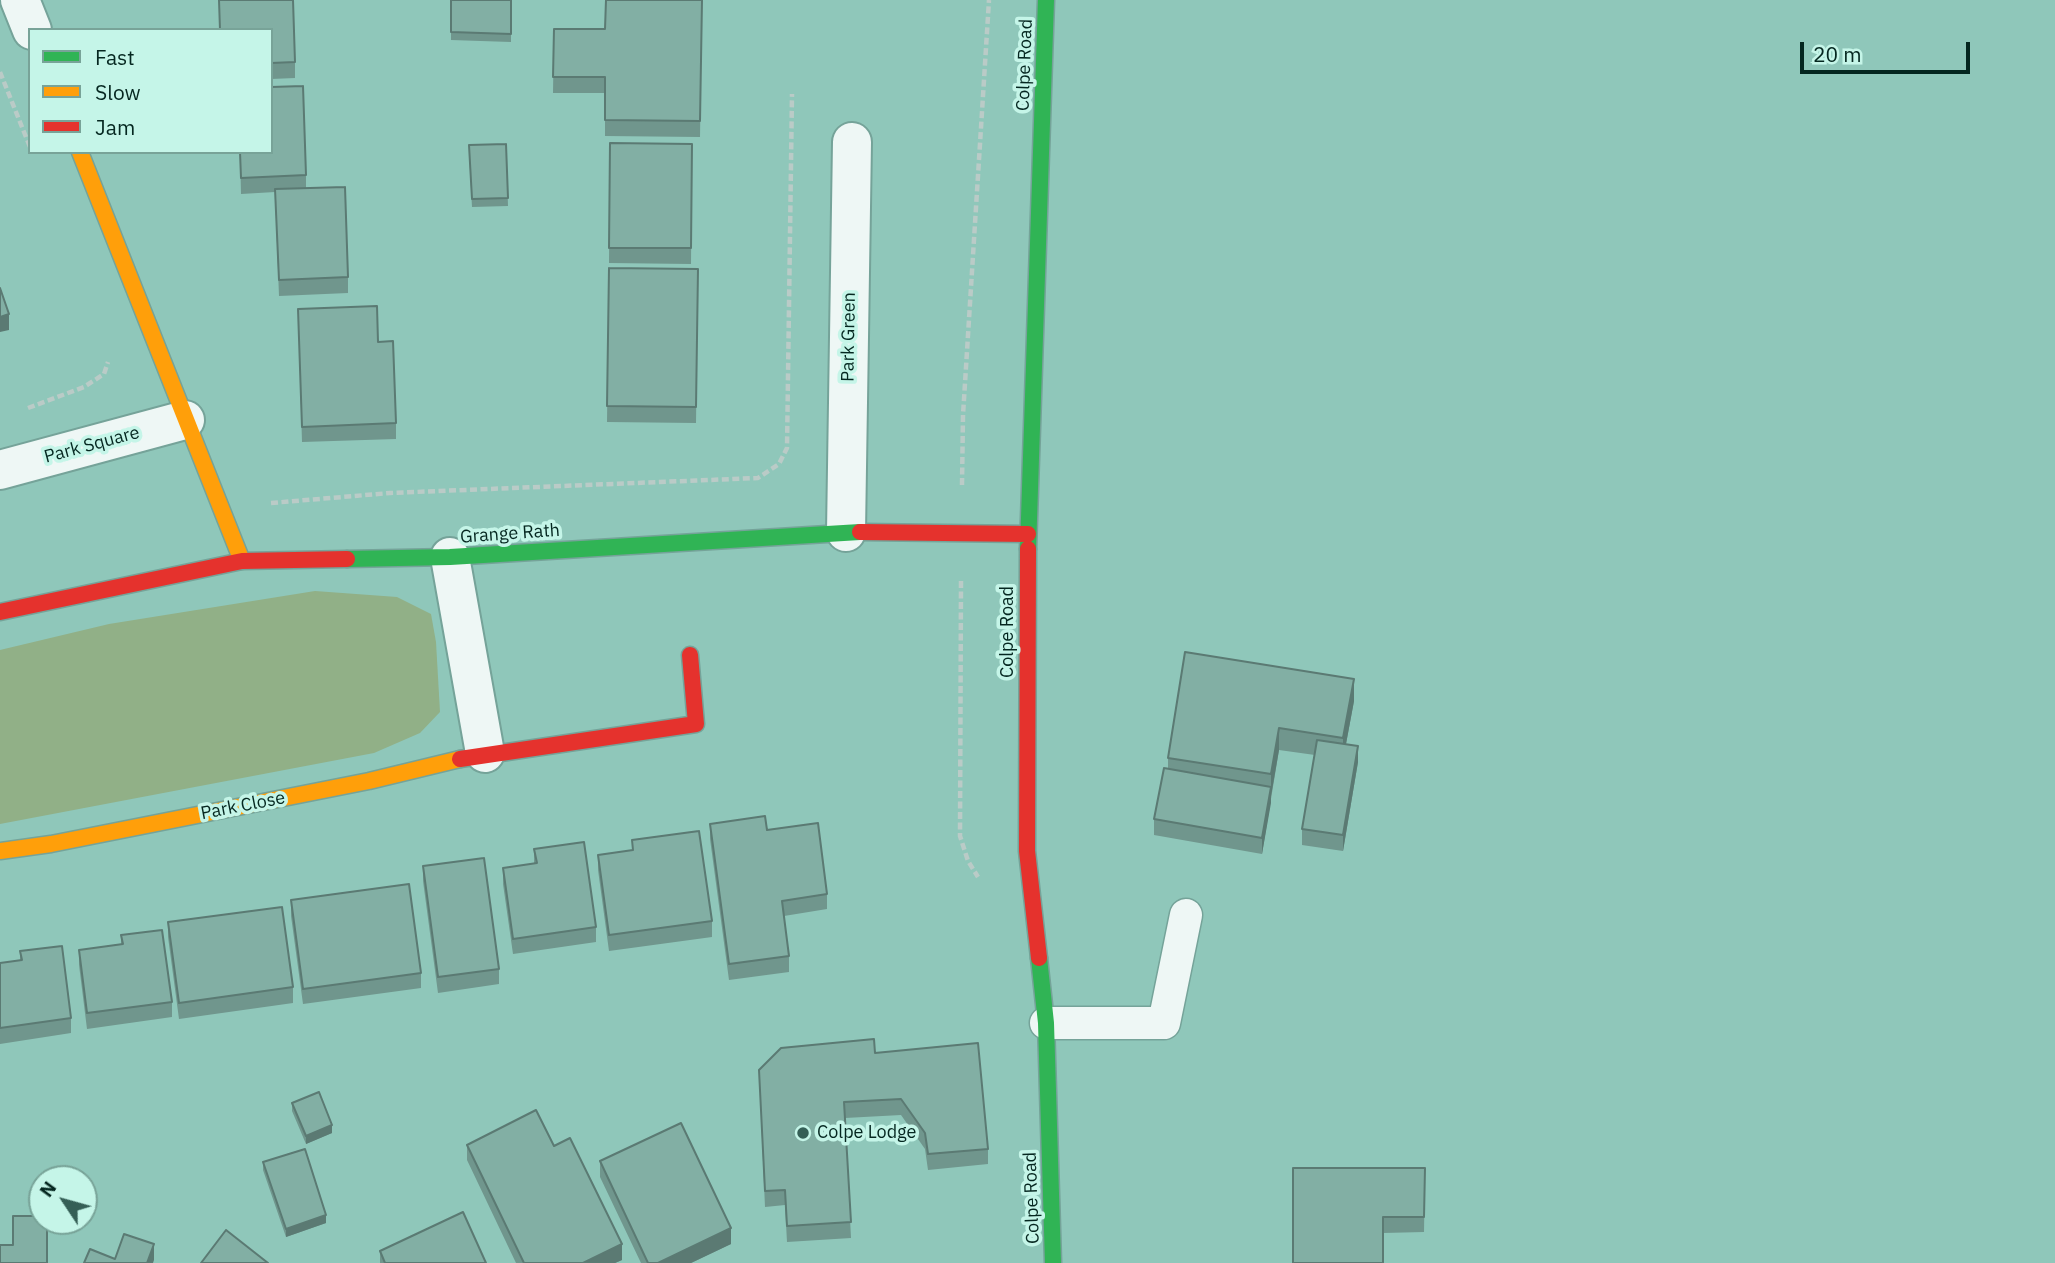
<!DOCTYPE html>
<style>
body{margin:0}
#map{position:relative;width:2055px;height:1263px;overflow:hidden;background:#8fc7ba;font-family:"IBM Plex Sans",sans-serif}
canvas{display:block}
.legend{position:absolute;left:28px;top:28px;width:245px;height:126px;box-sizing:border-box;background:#c5f5e8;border:2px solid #78a398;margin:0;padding:9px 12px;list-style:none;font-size:21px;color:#052720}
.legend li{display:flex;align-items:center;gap:14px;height:35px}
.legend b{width:35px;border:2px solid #78a398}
.north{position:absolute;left:28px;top:1165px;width:70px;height:70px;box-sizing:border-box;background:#c5f5e8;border:2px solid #78a398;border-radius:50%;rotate:306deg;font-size:19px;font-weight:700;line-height:28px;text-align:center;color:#052720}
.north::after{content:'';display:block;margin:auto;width:24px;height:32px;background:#355f56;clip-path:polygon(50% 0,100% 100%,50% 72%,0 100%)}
.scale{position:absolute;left:1800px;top:42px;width:170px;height:32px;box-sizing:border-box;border:4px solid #052720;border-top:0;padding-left:9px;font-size:21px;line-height:24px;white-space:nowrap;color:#052720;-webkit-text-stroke:5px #c5f5e8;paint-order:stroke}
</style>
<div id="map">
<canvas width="2055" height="1263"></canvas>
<ul class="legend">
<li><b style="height:9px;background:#30b455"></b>Fast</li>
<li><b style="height:9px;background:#ff9f0a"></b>Slow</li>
<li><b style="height:9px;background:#e5322d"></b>Jam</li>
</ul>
<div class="north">N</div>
<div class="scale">20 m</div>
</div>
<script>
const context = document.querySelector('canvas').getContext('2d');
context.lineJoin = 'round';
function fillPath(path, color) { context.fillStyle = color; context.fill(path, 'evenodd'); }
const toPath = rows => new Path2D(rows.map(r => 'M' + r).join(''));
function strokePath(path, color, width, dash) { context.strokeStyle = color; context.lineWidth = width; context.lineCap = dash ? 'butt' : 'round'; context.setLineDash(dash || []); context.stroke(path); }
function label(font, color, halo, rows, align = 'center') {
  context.font = font + ' "IBM Plex Sans",sans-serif'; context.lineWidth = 7; context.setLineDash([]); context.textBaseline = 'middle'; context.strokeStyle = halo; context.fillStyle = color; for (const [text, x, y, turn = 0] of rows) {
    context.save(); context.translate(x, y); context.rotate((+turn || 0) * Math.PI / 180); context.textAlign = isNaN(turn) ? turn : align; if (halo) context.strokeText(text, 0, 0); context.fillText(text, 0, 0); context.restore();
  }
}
const green = toPath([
 [315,591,397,597,431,614,436,642,440,712,420,733,374,753,0,824,0,650,109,624]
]);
const path = toPath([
 [0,72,30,147],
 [28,408,84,387,104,374,108,362],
 [962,485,963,415,989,0],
 [271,503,390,493,758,478,779,464,787,448,792,94],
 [961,581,960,836,968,861,978,877]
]);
const lane = toPath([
 [1046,1023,1164,1023,1186,915]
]);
const street = toPath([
 [20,0,32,30],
 [0,470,185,420],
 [846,532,852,142],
 [450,557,485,753]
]);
const fast = toPath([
 [1028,549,1046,0],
 [347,559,450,557,860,532],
 [1039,958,1046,1023,1053,1263]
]);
const slow = toPath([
 [80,152,242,561],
 [0,851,51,844,369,781,460,759]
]);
const jam = toPath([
 [860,532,1028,534],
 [1028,549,1027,851,1039,958],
 [0,612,242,561,347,559],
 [460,759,696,724,690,655]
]);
const wall = toPath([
 [451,0,511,0,511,42,451,40],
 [702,0,700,137,605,136,605,93,553,93,554,29,605,29],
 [271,30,295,62,295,78,271,79],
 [610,143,692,144,691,264,609,263],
 [506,144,508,206,472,207,469,153],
 [240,152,271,152,306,175,306,188,348,277,348,293,279,296,275,192,241,194],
 [609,268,698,269,696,423,607,422],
 [298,309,378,342,396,423,396,439,302,442],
 [1354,701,1346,744,1358,762,1343,851,1302,845,1302,829,1315,755,1279,750,1262,854,1154,835,1154,819,1168,769,1168,758],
 [710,824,767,830,827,894,827,909,784,916,789,956,789,972,729,980,710,839],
 [632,840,712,921,712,937,609,951,598,870,598,855,632,850],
 [534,849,596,927,596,942,513,954,503,884,503,868,534,864],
 [423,866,499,969,499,984,438,993,423,881],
 [291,900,421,973,421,988,303,1004,291,916],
 [168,922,293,987,293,1003,179,1019,168,937],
 [121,935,172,1002,172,1017,87,1029,79,965,79,950,121,944],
 [20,951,71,1018,71,1033,0,1044,0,963,20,960],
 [875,1053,988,1149,988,1164,928,1170,925,1149,901,1115,845,1118,851,1238,787,1242,785,1205,765,1207,759,1070],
 [292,1103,332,1133,306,1144,292,1111],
 [467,1145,554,1146,622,1260,615,1263,516,1263,467,1160],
 [600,1161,731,1244,691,1263,641,1263,600,1177],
 [263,1162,326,1223,286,1237,263,1170],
 [1425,1168,1424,1232,1383,1233,1293,1263],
 [380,1251,486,1263,380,1263]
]);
const shadedWall = toPath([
 [9,314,9,330,0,332,0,317],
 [1354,679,1354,701,1343,760,1343,738],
 [1279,728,1279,750,1271,796,1271,774],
 [1358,746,1358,762,1343,851,1343,835],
 [1271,787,1271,803,1262,854,1262,838],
 [332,1125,332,1133,306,1144,306,1136],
 [326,1215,326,1223,286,1237,286,1229],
 [731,1228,731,1244,691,1263,658,1263],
 [154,1244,154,1260,153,1263,147,1263],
 [622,1244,622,1260,615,1263,583,1263]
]);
const building = toPath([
 [219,0,293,0,295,62,271,63,271,30,220,30,219,0],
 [451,0,511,0,511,34,451,32,451,0],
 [606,0,702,0,700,121,605,120,605,77,553,77,554,29,605,29,606,0],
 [303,86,306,175,241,178,240,152,271,152,271,87,303,86],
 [610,143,692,144,691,248,609,248,610,143],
 [506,144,508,198,472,199,469,145,506,144],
 [345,187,348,277,279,280,275,189,345,187],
 [609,268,698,269,696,407,607,406,609,268],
 [0,288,9,314,0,317,0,288],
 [377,306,378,342,393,341,396,423,302,427,298,309,377,306],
 [1185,652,1354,679,1343,738,1279,728,1271,774,1168,758,1185,652],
 [1317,740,1358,746,1343,835,1302,829,1317,740],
 [1164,768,1271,787,1262,838,1154,819,1164,768],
 [765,816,767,830,818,823,827,894,782,901,789,956,729,964,710,824,765,816],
 [699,831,712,921,609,935,598,855,633,850,632,840,699,831],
 [584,842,596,927,513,939,503,868,537,863,534,849,584,842],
 [484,858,499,969,438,977,423,866,484,858],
 [409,884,421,973,303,989,291,900,409,884],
 [282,907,293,987,179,1003,168,922,282,907],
 [162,930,172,1002,87,1013,79,950,123,944,121,935,162,930],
 [62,946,71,1018,0,1028,0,963,22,960,20,951,62,946],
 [874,1039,875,1053,978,1043,988,1149,928,1154,925,1133,901,1099,844,1102,851,1222,787,1226,785,1190,765,1191,759,1070,781,1048,874,1039],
 [319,1092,332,1125,306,1136,292,1103,319,1092],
 [536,1110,554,1146,570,1138,622,1244,583,1263,524,1263,467,1145,536,1110],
 [681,1123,731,1228,658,1263,648,1263,600,1161,681,1123],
 [305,1149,326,1215,286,1229,263,1162,305,1149],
 [1293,1168,1425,1168,1424,1217,1383,1217,1383,1263,1293,1263,1293,1168],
 [463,1212,486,1263,385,1263,380,1251,463,1212],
 [13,1216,42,1216,42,1221,47,1221,47,1263,0,1263,0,1245,13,1245,13,1216],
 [226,1230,268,1263,201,1263,226,1230],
 [124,1234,154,1244,147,1263,84,1263,90,1249,115,1259,124,1234]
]);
const markers = [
 [803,1133,7,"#355f56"]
];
const streetNames = [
 ["Colpe Road",1025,65,-88],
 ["Park Green",849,337,-89],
 ["Park Square",92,445,-15],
 ["Grange Rath",510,534,-4],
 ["Colpe Road",1008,632,-90],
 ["Park Close",243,806,-11],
 ["Colpe Road",1032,1198,-92]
];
const poiNames = [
 ["Colpe Lodge",817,1133]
];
fillPath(green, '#91b087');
strokePath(lane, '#75a399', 35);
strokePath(street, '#75a399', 42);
strokePath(fast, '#75a399', 19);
strokePath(slow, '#75a399', 19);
strokePath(jam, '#75a399', 19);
strokePath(path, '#bacbc7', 4.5, [7, 3.5]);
strokePath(lane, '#eef7f5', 32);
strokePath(street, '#eef7f5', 38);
strokePath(fast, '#30b455', 16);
strokePath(slow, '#ff9f0a', 16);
strokePath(jam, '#e5322d', 16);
fillPath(wall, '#70968d');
fillPath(shadedWall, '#5b7a73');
fillPath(building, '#82afa4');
strokePath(building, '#5b7a73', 2);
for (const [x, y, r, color] of markers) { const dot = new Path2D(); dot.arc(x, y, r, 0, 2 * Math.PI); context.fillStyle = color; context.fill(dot); strokePath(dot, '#c5f5e8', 2.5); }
label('18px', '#052720', '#c5f5e8', streetNames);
label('18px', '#052720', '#c5f5e8', poiNames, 'left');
</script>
